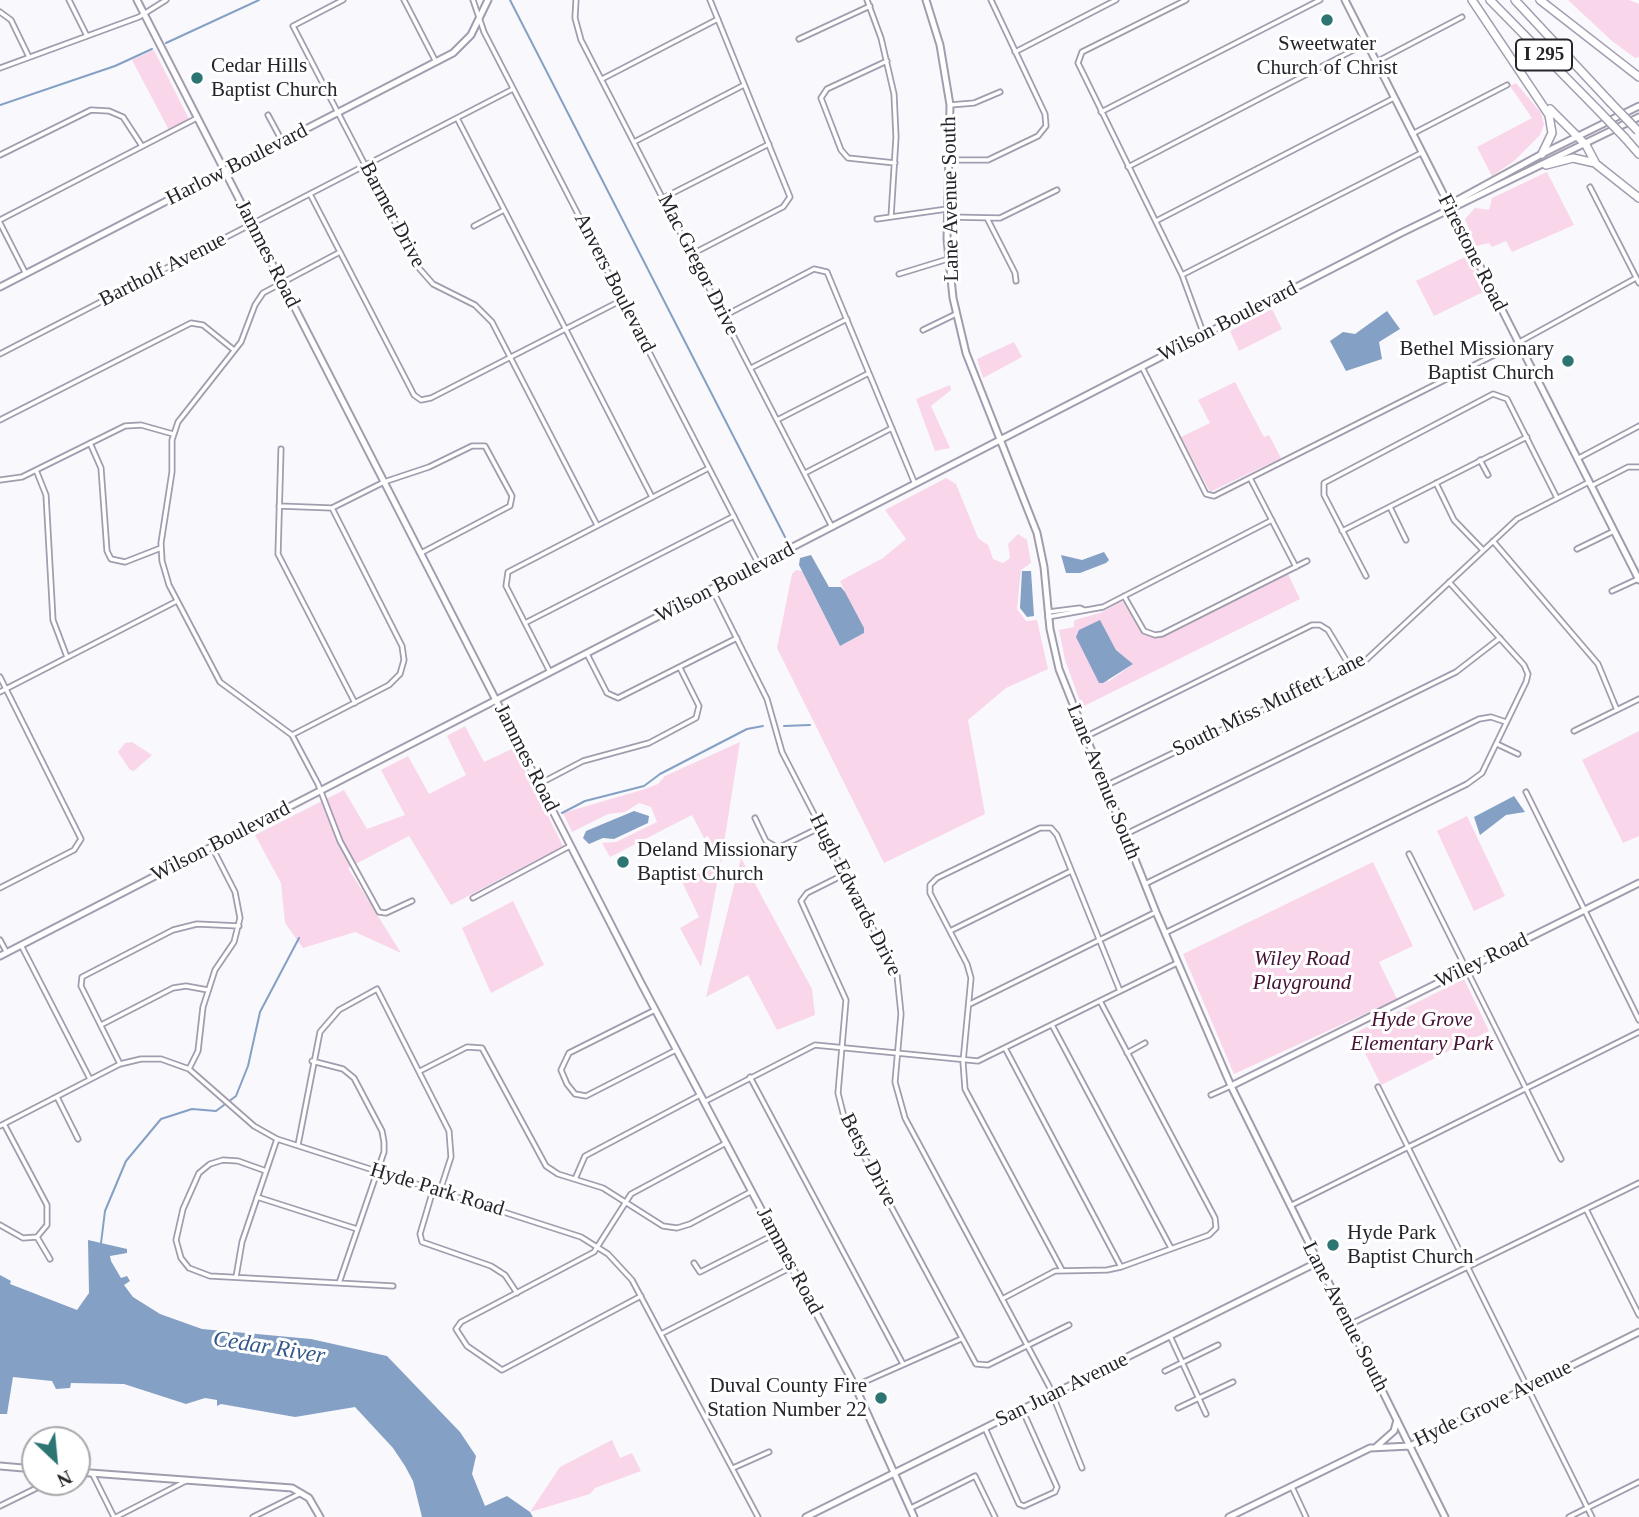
<!DOCTYPE html>
<style>
body{margin:0}
#map{position:relative;width:1639px;height:1517px;overflow:hidden;background:#f9f8fc;font-family:"Times New Roman",serif}
canvas{display:block}
.north{position:absolute;left:21px;top:1426px;width:70px;height:70px;box-sizing:border-box;background:#fff;border:2px solid #a8a7aa;border-radius:50%;rotate:154deg;font-size:19px;font-weight:700;line-height:28px;text-align:center;color:#26242b}
.north::after{content:'';display:block;margin:auto;width:24px;height:32px;background:#2c7572;clip-path:polygon(50% 0,100% 100%,50% 72%,0 100%)}
</style>
<div id="map">
<canvas width="1639" height="1517"></canvas>
<div class="north">N</div>
</div>
<script>
const context = document.querySelector('canvas').getContext('2d');
context.lineJoin = 'round';
function fillPath(path, color) { context.fillStyle = color; context.fill(path, 'evenodd'); }
const toPath = rows => new Path2D(rows.map(r => 'M' + r).join(''));
function strokePath(path, color, width, dash) { context.strokeStyle = color; context.lineWidth = width; context.lineCap = dash ? 'butt' : 'round'; context.setLineDash(dash || []); context.stroke(path); }
function label(font, color, halo, rows, align = 'center') {
  context.font = font + ' "Times New Roman",serif'; context.lineWidth = 6; context.setLineDash([]); context.textBaseline = 'middle'; context.strokeStyle = halo; context.fillStyle = color; for (const [text, x, y, turn = 0] of rows) {
    context.save(); context.translate(x, y); context.rotate((+turn || 0) * Math.PI / 180); context.textAlign = isNaN(turn) ? turn : align; if (halo) context.strokeText(text, 0, 0); context.fillText(text, 0, 0); context.restore();
  }
}
const green = toPath([
 [1568,0,1629,0,1639,4,1639,57,1635,58,1612,41],
 [154,50,189,119,169,130,132,60],
 [1516,83,1541,113,1544,124,1540,135,1514,161,1492,176,1477,147,1532,118,1510,86],
 [1547,172,1574,225,1512,252,1506,241,1492,247,1489,243,1476,246,1465,219,1475,208,1489,210,1492,198],
 [1467,256,1485,291,1434,316,1416,281],
 [1272,309,1282,329,1239,351,1230,331],
 [1014,342,1022,357,983,378,977,359],
 [1235,382,1264,437,1269,435,1281,458,1210,492,1181,437,1210,423,1198,400],
 [950,385,951,390,931,406,950,448,935,451,916,399],
 [946,478,956,484,978,538,988,545,993,559,1003,563,1010,558,1008,544,1018,534,1027,540,1031,563,1021,570,1017,609,1026,621,1037,620,1048,669,1006,688,968,720,985,814,884,863,777,648,792,574,796,570,802,571,840,646,864,633,840,581,883,558,906,539,885,510],
 [1288,574,1300,599,1082,707,1065,660,1059,630,1074,627,1074,621,1078,619,1100,613,1122,601,1143,634,1156,638],
 [1103,626,1116,650,1133,664,1108,682],
 [465,726,484,762,514,748,563,846,451,905,409,836,348,868,401,953,355,932,303,948,285,923,281,883,255,835,344,790,367,829,405,815,381,770,408,756,429,794,466,775,447,736],
 [1639,731,1639,836,1623,843,1582,760],
 [132,742,152,755,134,771,130,770,118,752,125,743],
 [740,742,721,862,701,967,680,928,699,917,682,882,721,862,708,836,704,838,692,815,610,857,602,843,616,842,657,822,651,807,639,803,625,812,608,814,572,832,563,813,645,789,658,784,665,776],
 [1467,816,1505,896,1474,911,1437,831],
 [741,858,812,989,815,1015,777,1030,748,975,706,997],
 [1373,862,1413,946,1379,962,1397,999,1234,1074,1183,954],
 [513,901,544,965,491,993,462,928],
 [1464,979,1489,1031,1381,1085,1355,1033],
 [612,1440,620,1458,632,1453,641,1471,595,1488,590,1494,530,1512,560,1467]
]);
const water = toPath([
 [1387,311,1400,329,1379,342,1382,359,1346,371,1330,341,1343,332,1355,334],
 [1104,552,1109,560,1106,563,1080,573,1066,573,1061,555,1082,560],
 [811,555,829,587,841,587,845,592,864,628,864,633,840,646,799,565,800,558],
 [1022,571,1031,571,1034,616,1027,617,1020,608],
 [1100,620,1116,650,1133,664,1103,683,1099,683,1076,637,1079,630],
 [1514,796,1525,812,1506,815,1480,835,1474,817],
 [634,811,649,816,648,823,614,839,603,838,589,844,583,838,586,831],
 [88,1240,127,1249,127,1253,110,1256,111,1261,121,1278,127,1276,130,1281,124,1285,133,1297,160,1314,202,1329,311,1339,387,1356,460,1432,476,1456,472,1474,485,1506,507,1496,530,1512,533,1517,422,1517,413,1481,405,1466,393,1448,355,1407,295,1417,221,1404,217,1406,217,1400,205,1398,186,1404,124,1384,71,1383,70,1388,56,1389,52,1381,13,1377,7,1414,0,1414,0,1275,11,1281,10,1284,77,1310,89,1293]
]);
const stream = toPath([
 [510,0,785,537],
 [166,43,259,0],
 [0,105,115,66,152,49],
 [784,726,810,725],
 [562,813,585,801,644,786,660,774,747,729,763,726],
 [101,1243,105,1211,126,1161,161,1119,192,1109,216,1111,236,1096,248,1066,260,1012,299,938]
]);
const street = toPath([
 [69,0,87,36],
 [343,0,293,26,418,267,433,284,475,305,492,322,597,525],
 [404,0,436,62],
 [473,0,484,32,759,565],
 [576,0,575,18,581,40,832,527],
 [867,0,881,38,894,94,896,137,891,217],
 [1186,0,1082,52,1078,63,1182,275,1204,335],
 [0,12,11,20,29,57],
 [799,39,870,6],
 [1015,52,1116,0],
 [887,61,827,89,821,98,841,150,848,158,895,163],
 [1376,62,1462,17],
 [0,68,139,17,166,0],
 [602,79,718,19],
 [950,105,974,103,1000,92],
 [1101,112,1320,0],
 [268,115,282,141],
 [457,118,652,497],
 [1412,134,1507,85],
 [634,142,744,85],
 [0,155,91,110,109,111,123,117,142,146],
 [950,160,988,160,1038,136,1046,126,1045,114,991,0],
 [1128,167,1367,43],
 [1590,187,1639,283],
 [310,194,414,395,421,400,431,398,622,300],
 [663,198,769,144],
 [947,217,1000,218,1057,190],
 [877,219,947,209],
 [0,220,197,118],
 [988,220,1015,273,1016,281],
 [1156,221,1394,98],
 [0,223,26,274],
 [474,226,504,210],
 [340,252,263,293,255,305,241,342,178,422,172,440,172,472,161,543,162,561,169,585,220,682,292,735,318,784,340,841,379,912,386,913,412,901],
 [692,254,783,207,790,197,710,0],
 [899,274,948,259],
 [1182,275,1421,153],
 [724,316,814,269,827,272,915,484],
 [923,330,956,314],
 [0,354,513,89],
 [1142,367,1206,494,1214,496,1514,345,1636,278],
 [751,368,847,319],
 [0,420,191,323,203,325,234,350],
 [777,420,869,373],
 [90,443,101,468,107,551,111,559,125,562,161,548],
 [281,449,278,554,355,703],
 [1577,459,1639,426],
 [1480,460,1488,475],
 [36,470,46,495,53,620,67,657],
 [805,473,892,428],
 [1250,478,1296,567],
 [0,480,22,477,125,426,141,425,173,434],
 [1436,483,1454,520,1483,550],
 [1591,486,1628,467,1639,467],
 [279,506,332,508,384,482,429,467,472,446,485,446,512,496,510,506,421,553],
 [1390,507,1406,540],
 [1342,531,1527,437],
 [1493,541,1598,664,1617,710],
 [1577,549,1614,531],
 [1366,576,1324,495,1324,483,1493,394,1507,399,1557,498],
 [712,589,767,699,782,752,897,975,901,1014,895,1082,905,1118,1049,1386,1082,1468],
 [1612,591,1638,579],
 [1124,596,1144,631,1155,635,1162,634,1307,561],
 [1048,612,1080,608,1084,610],
 [1048,617,1103,607,1272,520],
 [525,623,734,516],
 [587,654,607,693,618,698,737,638],
 [550,672,506,586,508,572,709,468],
 [0,677,81,839,74,850,0,888],
 [0,692,177,601],
 [1574,731,1639,699],
 [292,735,389,685,400,674,404,660,402,646,332,508],
 [1087,736,1312,625,1320,625,1328,630,1349,665],
 [1497,744,1518,754],
 [539,784,583,761,649,743,696,718,699,706,680,668],
 [1107,785,1366,660,1517,519,1589,482],
 [1526,792,1639,1020],
 [755,818,766,841,778,848,821,827],
 [1126,834,1456,672,1500,638],
 [1409,854,1561,1159],
 [845,874,807,893,801,901,846,1000,838,1093,845,1121,976,1364,988,1365,1069,1325],
 [1145,884,1479,719,1491,717,1506,722],
 [473,898,570,846],
 [950,931,1071,871],
 [1165,933,1467,784,1482,773,1526,682,1528,674,1524,665,1449,582],
 [0,940,7,953],
 [21,945,90,1079],
 [970,1004,1156,912],
 [655,1010,569,1053,561,1070,567,1084,575,1094,586,1096,676,1050],
 [101,1025,173,988,186,986,208,990],
 [1052,1025,1171,1248],
 [1005,1048,1121,1267],
 [1127,1053,1145,1043],
 [312,1061,343,1069,354,1078,382,1131,384,1142,384,1152,339,1283],
 [120,1064,81,986,82,977,173,930,197,924,239,926],
 [189,1069,198,1051,203,1007,215,970,234,942,240,918,235,892,212,847],
 [420,1071,467,1047,482,1048,546,1166,558,1174,603,1188,663,1226,677,1228,690,1224,752,1191],
 [750,1077,903,1364],
 [1378,1087,1592,1517],
 [1211,1095,1231,1086],
 [57,1097,78,1139],
 [704,1102,815,1045,978,1061,1177,963],
 [4,1124,47,1205,47,1225,37,1237],
 [0,1126,120,1064,141,1059,161,1059,189,1069,254,1126,277,1139,581,1237,608,1254,632,1280,758,1517],
 [298,1145,320,1032,339,1010,377,989,449,1131,451,1157,440,1191],
 [266,1171,238,1161,223,1160,210,1164,199,1173,183,1209,176,1240,181,1258,189,1268,210,1276,393,1286],
 [575,1179,585,1156,700,1095],
 [433,1190,420,1234,422,1242,491,1266,505,1275,517,1293],
 [257,1197,357,1229],
 [1290,1206,1639,1032],
 [1586,1209,1639,1315],
 [0,1225,23,1238,37,1237],
 [37,1237,50,1259],
 [694,1263,700,1272,775,1234],
 [1062,1270,965,1089,963,1062,971,978,967,964,930,893,930,885,937,878,1040,828,1051,828,1057,835,1120,991],
 [236,1277,242,1242,277,1139],
 [641,1296,502,1370,467,1346,456,1329,461,1322,594,1252,631,1194,726,1143],
 [1002,1299,1055,1271,1107,1270,1121,1267,1209,1235,1216,1228,1215,1218,1100,1001],
 [1349,1325,1639,1183],
 [661,1334,792,1267],
 [1170,1336,1206,1414],
 [1165,1371,1218,1345],
 [855,1386,961,1339],
 [1178,1408,1233,1382],
 [985,1428,1019,1504,1024,1506,1055,1492,1057,1487,1022,1409],
 [733,1468,769,1452],
 [92,1473,114,1517],
 [1292,1487,1306,1517],
 [0,1506,49,1482],
 [911,1508,975,1476,995,1517],
 [116,1517,186,1481],
 [253,1517,301,1493],
 [1569,1517,1639,1482]
]);
const secondary = toPath([
 [137,0,641,983,855,1386,914,1517],
 [926,0,940,45,950,105,947,239,953,298,966,353,1037,533,1044,567,1050,629,1059,669,1156,912,1231,1086,1445,1517],
 [1345,0,1639,580],
 [1449,209,1454,202,1542,154,1639,106],
 [0,287,453,53,471,35,488,0],
 [0,956,1401,233,1639,117],
 [1231,1086,1639,883],
 [1376,1447,1394,1431,1397,1420],
 [0,1466,35,1469],
 [77,1472,292,1488,309,1498,320,1517],
 [806,1517,1318,1262],
 [1229,1517,1370,1448,1410,1446,1639,1332]
]);
const highway = toPath([
 [1472,0,1549,115,1552,133,1542,154],
 [1490,0,1598,110],
 [1515,0,1610,102],
 [1540,0,1639,77],
 [1550,109,1586,145,1596,164,1639,198],
 [1625,138,1639,154],
 [1546,165,1573,158,1595,163]
]);
const highwayBridge = toPath([
 [1610,102,1638,131],
 [1598,110,1625,138]
]);
const markers = [
 [1327,20,7,"#2c7572"],
 [197,78,7,"#2c7572"],
 [1568,361,7,"#2c7572"],
 [623,862,7,"#2c7572"],
 [1333,1245,7,"#2c7572"],
 [881,1398,7,"#2c7572"]
];
const shields = [
 [1544,55,56]
];
const shieldNames = [
 ["I 295",1544,55]
];
const poiNames = [
 ["Sweetwater",1327,44,"center"],
 ["Church of Christ",1327,68,"center"],
 ["Cedar Hills",211,66],
 ["Baptist Church",211,90],
 ["Bethel Missionary",1554,349,"right"],
 ["Baptist Church",1554,373,"right"],
 ["Deland Missionary",637,850],
 ["Baptist Church",637,874],
 ["Hyde Park",1347,1233],
 ["Baptist Church",1347,1257],
 ["Duval County Fire",867,1386,"right"],
 ["Station Number 22",867,1410,"right"]
];
const streetNames = [
 ["Harlow Boulevard",237,165,-27],
 ["Lane Avenue South",951,199,-91],
 ["Barmer Drive",392,215,62],
 ["Firestone Road",1472,253,63],
 ["Jammes Road",267,254,63],
 ["Mac Gregor Drive",698,265,63],
 ["Bartholf Avenue",163,270,-27],
 ["Anvers Boulevard",614,283,63],
 ["Wilson Boulevard",1228,322,-27],
 ["Wilson Boulevard",725,583,-27],
 ["South Miss Muffett Lane",1269,705,-26],
 ["Jammes Road",526,758,63],
 ["Lane Avenue South",1103,782,68],
 ["Wilson Boulevard",221,842,-27],
 ["Hugh Edwards Drive",855,895,63],
 ["Wiley Road",1482,961,-26],
 ["Betsy Drive",868,1160,63],
 ["Hyde Park Road",437,1190,17],
 ["Jammes Road",789,1261,62],
 ["Lane Avenue South",1345,1317,63],
 ["San Juan Avenue",1062,1390,-26],
 ["Hyde Grove Avenue",1493,1404,-26]
];
const parkNames = [
 ["Wiley Road",1302,959],
 ["Playground",1302,983],
 ["Hyde Grove",1422,1020],
 ["Elementary Park",1422,1044]
];
const waterNames = [
 ["Cedar River",269,1348,9]
];
fillPath(green, '#fad6eb');
fillPath(water, '#84a0c4');
strokePath(stream, '#84a0c4', 2);
strokePath(street, '#a29caf', 7);
strokePath(secondary, '#a29caf', 9);
strokePath(highway, '#a29caf', 10);
strokePath(street, '#fff', 3.5);
strokePath(secondary, '#fff', 5);
strokePath(highway, '#fff', 7);
strokePath(highwayBridge, '#a29caf', 10, []);
strokePath(highwayBridge, '#fff', 7);
for (const [x, y, r, color] of markers) { const dot = new Path2D(); dot.arc(x, y, r, 0, 2 * Math.PI); context.fillStyle = color; context.fill(dot); strokePath(dot, '#fff', 2.5); }
for (const [x, y, w] of shields) { const box = new Path2D(); box.roundRect(x - w / 2, y - 15.5, w, 31, 5); context.fillStyle = '#fff'; context.fill(box); strokePath(box, '#26242b', 2); }
label('bold 19px', '#26242b', null, shieldNames);
label('21px', '#26242b', '#fff', poiNames, 'left');
label('21px', '#26242b', '#fff', streetNames);
label('italic 21px', '#451135', '#fff', parkNames);
label('italic 23px', '#325889', '#fff', waterNames);
</script>
